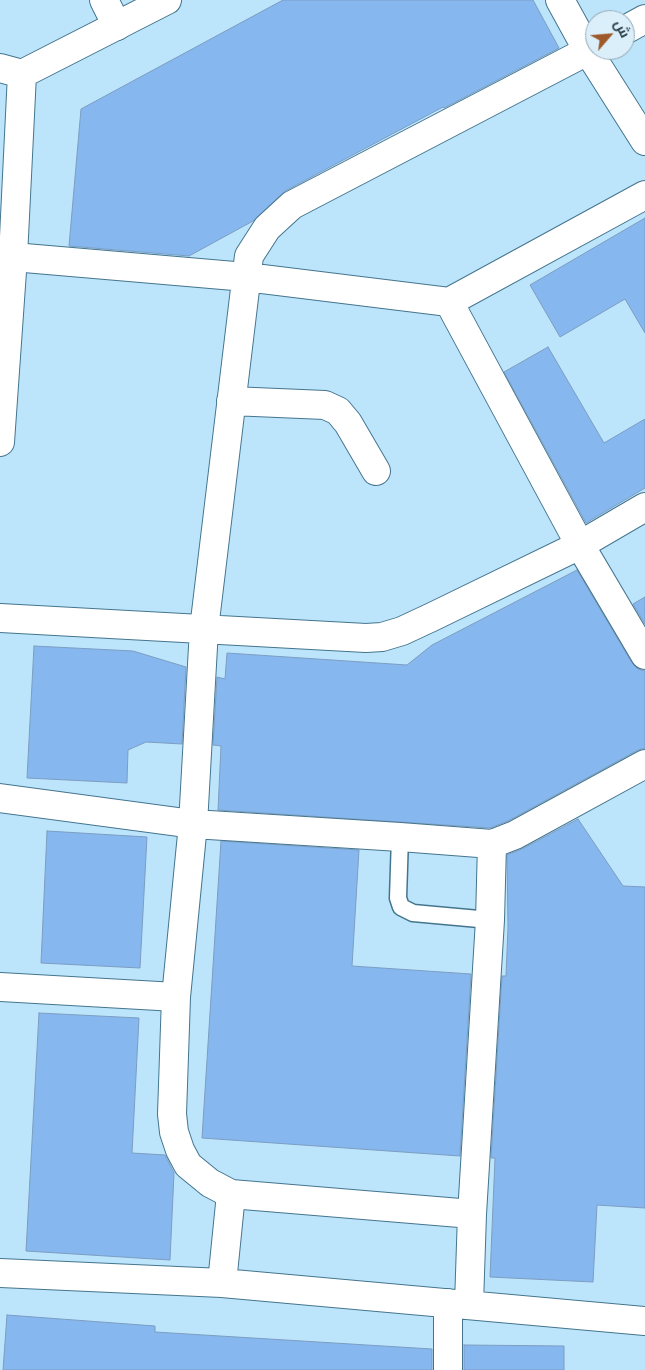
<!DOCTYPE html>
<meta charset="utf-8">
<style>
body{margin:0}
#map{position:relative;width:645px;height:1370px;overflow:hidden;background:#bce5fc;font-family:Manrope,Cairo,sans-serif}
canvas{display:block}
.north{position:absolute;left:585px;top:10px;width:50px;height:50px;box-sizing:border-box;background:#dbeffb;border:1px solid #94a9b5;border-radius:50%;rotate:63deg;font-size:14px;font-weight:700;line-height:20px;text-align:center;color:#2a404b}
.north::after{content:'';display:block;margin:auto;width:18px;height:22px;background:#9e592b;clip-path:polygon(50% 0,100% 100%,50% 72%,0 100%)}
</style>
<div id="map">
<canvas width="645" height="1370"></canvas>
<div class="north">ش</div>
</div>
<script>
const context = document.querySelector('canvas').getContext('2d');
context.lineJoin = 'round';
function fillPath(path, color) { context.fillStyle = color; context.fill(path, 'evenodd'); }
const toPath = rows => new Path2D(rows.map(r => 'M' + r).join(''));
function strokePath(path, color, width, dash) { context.strokeStyle = color; context.lineWidth = width; context.lineCap = dash ? 'butt' : 'round'; context.setLineDash(dash || []); context.stroke(path); }
const building = toPath([
 [283,0,533,0,559,48,444,108,443,107,285,191,253,221,189,256,69,246,81,109,283,0],
 [645,218,645,333,625,299,560,337,530,285,645,218],
 [548,347,604,443,645,419,645,488,586,523,504,372,548,347],
 [577,570,632,663,638,669,645,671,645,748,638,750,508,821,490,828,218,810,221,746,213,745,217,677,225,679,227,653,407,665,432,645,577,570],
 [645,597,645,624,633,604,645,597],
 [34,646,133,651,186,667,182,744,146,742,128,750,127,783,27,778,34,646],
 [578,819,623,886,645,887,645,1208,597,1205,593,1282,490,1277,495,1158,491,1158,502,976,506,976,508,928,507,855,522,849,578,819],
 [47,831,147,837,140,968,41,963,47,831],
 [221,841,359,850,352,966,471,974,460,1156,202,1138,221,841],
 [39,1013,139,1018,132,1153,165,1155,174,1173,170,1260,26,1251,39,1013],
 [7,1315,155,1326,155,1332,432,1349,432,1370,3,1370,7,1315],
 [464,1345,564,1346,564,1370,464,1370,464,1345]
]);
const service = toPath([
 [400,837,398,898,401,907,413,913,490,920]
]);
const minor = toPath([
 [104,0,117,26],
 [560,0,588,51,645,141],
 [625,30,645,19],
 [645,195,449,302,580,545,645,655],
 [13,257,246,277,449,302],
 [231,401,325,405,338,411,348,423,376,471],
 [0,618,366,638,382,637,402,631,432,617,580,545,645,507],
 [0,798,193,824,400,837,492,844],
 [0,987,176,997],
 [231,1194,210,1183,188,1165,180,1150,174,1132,172,1114,176,997,193,824,204,629,249,256,267,228,292,205,595,47],
 [0,1273,222,1283,645,1321],
 [222,1283,231,1194,472,1214],
 [448,1303,448,1370],
 [469,1304,472,1214,490,920,492,844,515,835,645,764]
]);
const tertiary = toPath([
 [0,68,22,74,167,0],
 [0,442,13,257,22,74]
]);
fillPath(building, '#86b7ee');
strokePath(building, '#7c9dc2', 1);
strokePath(service, '#44758e', 19);
strokePath(minor, '#44758e', 30);
strokePath(tertiary, '#44758e', 30);
strokePath(service, '#fff', 16);
strokePath(minor, '#fff', 28);
strokePath(tertiary, '#fff', 28);
</script>
